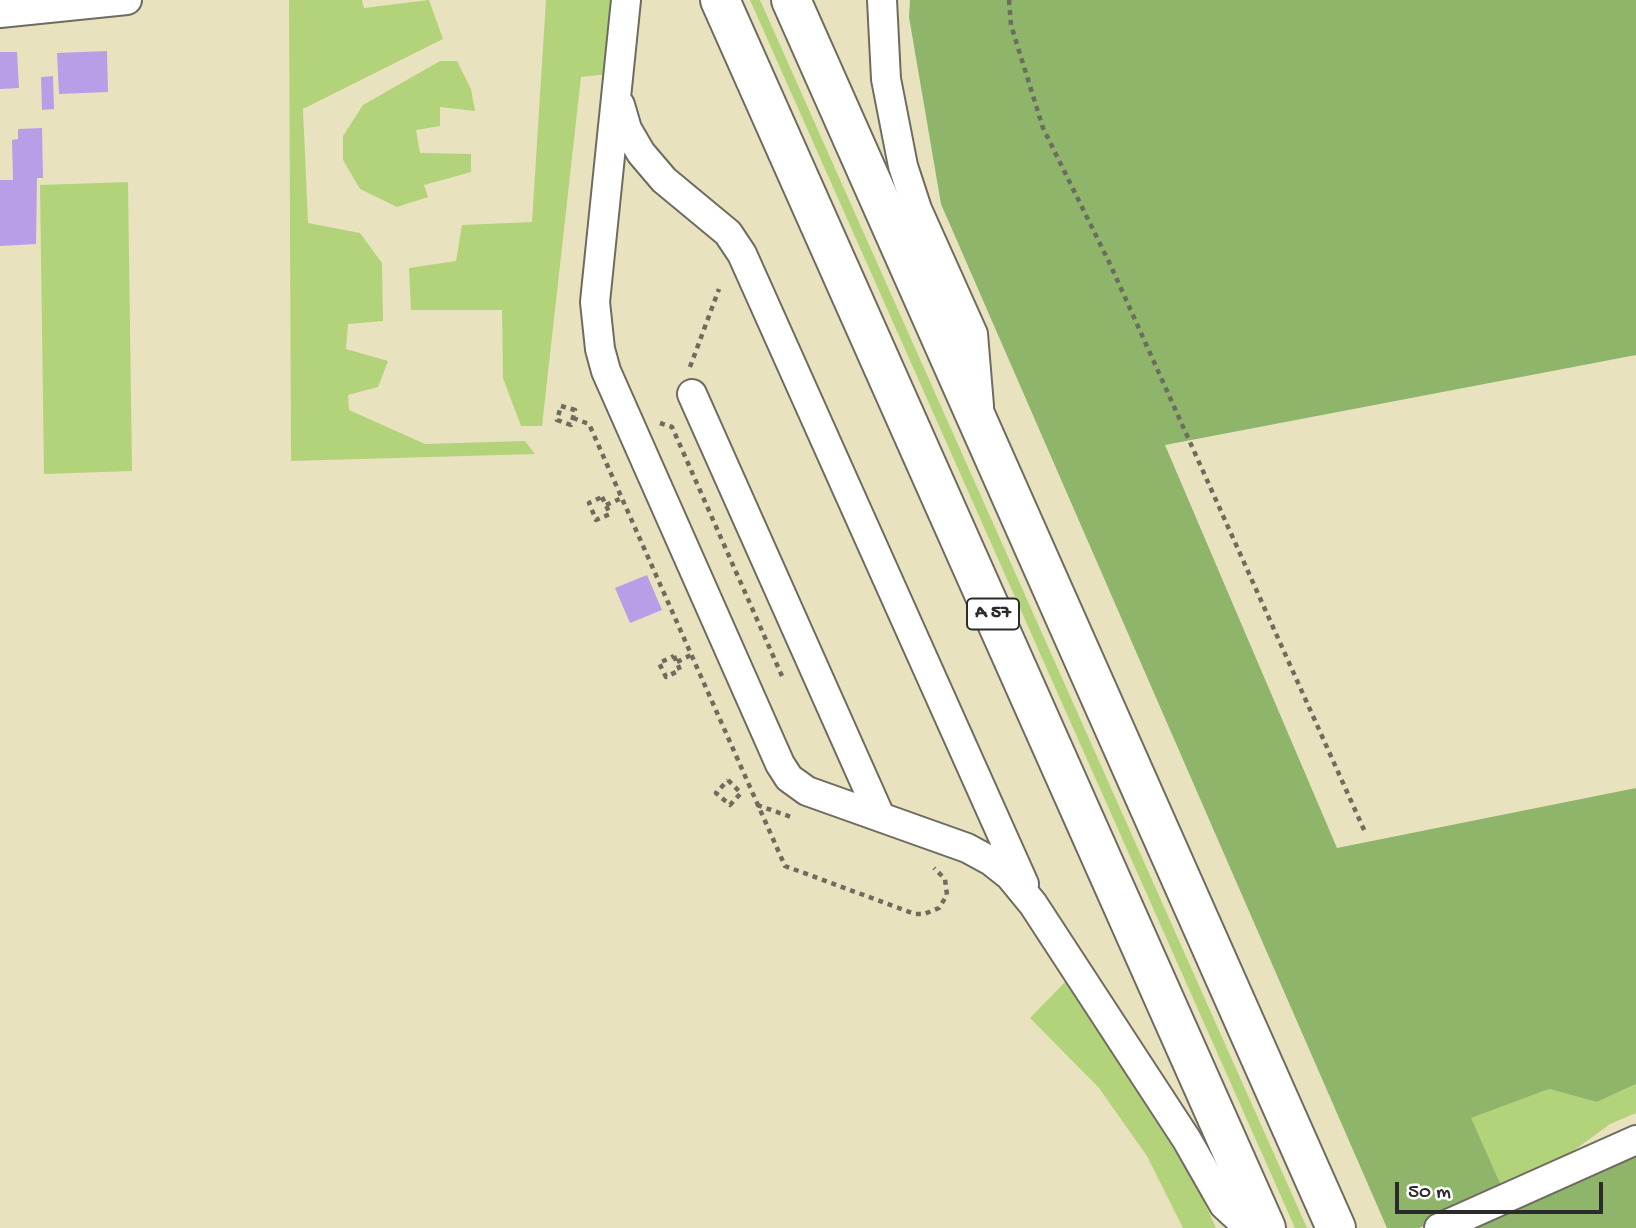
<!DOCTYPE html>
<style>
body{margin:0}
#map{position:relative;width:1636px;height:1228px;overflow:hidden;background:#e9e2bf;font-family:"Gochi Hand",sans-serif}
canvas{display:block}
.scale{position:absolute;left:1395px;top:1182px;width:208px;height:32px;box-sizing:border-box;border:4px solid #2b2b2b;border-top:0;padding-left:9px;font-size:21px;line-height:24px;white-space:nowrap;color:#2b2b2b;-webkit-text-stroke:5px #fff;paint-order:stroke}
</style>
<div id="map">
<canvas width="1636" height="1228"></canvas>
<div class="scale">50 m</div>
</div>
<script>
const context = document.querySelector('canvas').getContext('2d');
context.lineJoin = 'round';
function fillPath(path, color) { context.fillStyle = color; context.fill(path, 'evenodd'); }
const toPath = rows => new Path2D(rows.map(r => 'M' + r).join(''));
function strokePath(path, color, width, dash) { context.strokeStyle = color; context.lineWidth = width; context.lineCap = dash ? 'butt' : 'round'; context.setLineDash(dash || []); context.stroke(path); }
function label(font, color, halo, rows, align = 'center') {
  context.font = font + ' "Gochi Hand",sans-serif'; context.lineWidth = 5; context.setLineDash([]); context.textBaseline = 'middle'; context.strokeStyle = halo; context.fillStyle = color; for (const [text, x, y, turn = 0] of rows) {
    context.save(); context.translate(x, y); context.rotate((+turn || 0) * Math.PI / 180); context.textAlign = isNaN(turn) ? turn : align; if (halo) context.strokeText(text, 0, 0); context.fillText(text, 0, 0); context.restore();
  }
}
const green = toPath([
 [289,0,362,0,364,8,429,0,443,39,303,109,308,223,360,233,382,263,383,321,348,324,346,349,388,361,378,387,348,395,349,410,425,444,525,441,535,454,291,461],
 [546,0,613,0,609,74,581,77,542,426,521,426,503,378,502,310,411,310,409,268,456,261,462,225,532,222],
 [750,0,760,0,1307,1228,1295,1228],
 [440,61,457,61,471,89,475,111,440,107,440,126,416,130,420,153,471,154,471,172,424,185,428,197,397,207,360,189,343,160,343,136,363,105],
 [128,182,132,471,44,474,40,185],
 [1066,981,1196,1184,1216,1228,1183,1228,1147,1156,1099,1088,1030,1018],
 [1636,1084,1636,1113,1610,1124,1550,1168,1503,1190,1470,1118,1549,1089,1597,1102]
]);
const forest = toPath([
 [910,0,1636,0,1636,355,1165,445,1337,848,1636,788,1636,1084,1597,1102,1549,1089,1471,1118,1503,1190,1419,1228,1387,1228,941,204,909,17],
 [1636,1150,1636,1228,1461,1228]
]);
const building = toPath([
 [107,51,108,92,59,94,57,53],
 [0,52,17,52,19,88,0,89],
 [53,76,54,109,42,110,41,77],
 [42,128,43,178,37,178,36,244,0,246,0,180,13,180,12,140,18,139,18,129],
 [647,575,662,610,630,623,615,588]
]);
const path = toPath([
 [1009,0,1011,25,1043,128,1110,264,1365,832],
 [690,367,719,289],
 [561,406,575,410,571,425,557,420,561,406],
 [573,418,589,424,785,866,915,914,924,914,939,908,947,895,945,879,934,868],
 [660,423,672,427,782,676],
 [602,497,610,514,596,520,589,503,602,497],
 [606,505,622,498],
 [674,656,680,670,666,677,659,663,674,656],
 [677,662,691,655],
 [728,780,741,793,730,805,716,793,728,780],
 [757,805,794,818]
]);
const minor = toPath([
 [626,0,595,302,600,349,606,371,780,764,789,778,807,791,967,848,991,861,1010,876,1033,904,1187,1140,1224,1205,1249,1228],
 [882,0,886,79,903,166,917,209,973,334,979,406],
 [0,13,127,0],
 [620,105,627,129,641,153,664,180,728,233,742,254,1024,884],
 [692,394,880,816],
 [1439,1228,1636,1140]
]);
const highway = toPath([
 [720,0,1266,1228],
 [791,0,1336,1228]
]);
const shields = [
 [993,614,52]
];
const shieldNames = [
 ["A 57",993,614]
];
fillPath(green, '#b3d37a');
fillPath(forest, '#8eb56a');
fillPath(building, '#b89ee7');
strokePath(minor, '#6e6b5f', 32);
strokePath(highway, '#6e6b5f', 42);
strokePath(path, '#6e6b5f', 4.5, [5, 5]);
strokePath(minor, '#fff', 28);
strokePath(highway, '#fff', 38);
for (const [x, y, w] of shields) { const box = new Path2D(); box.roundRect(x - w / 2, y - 15.5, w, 31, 5); context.fillStyle = '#fff'; context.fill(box); strokePath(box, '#2b2b2b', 2); }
label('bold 19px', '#2b2b2b', null, shieldNames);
</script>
